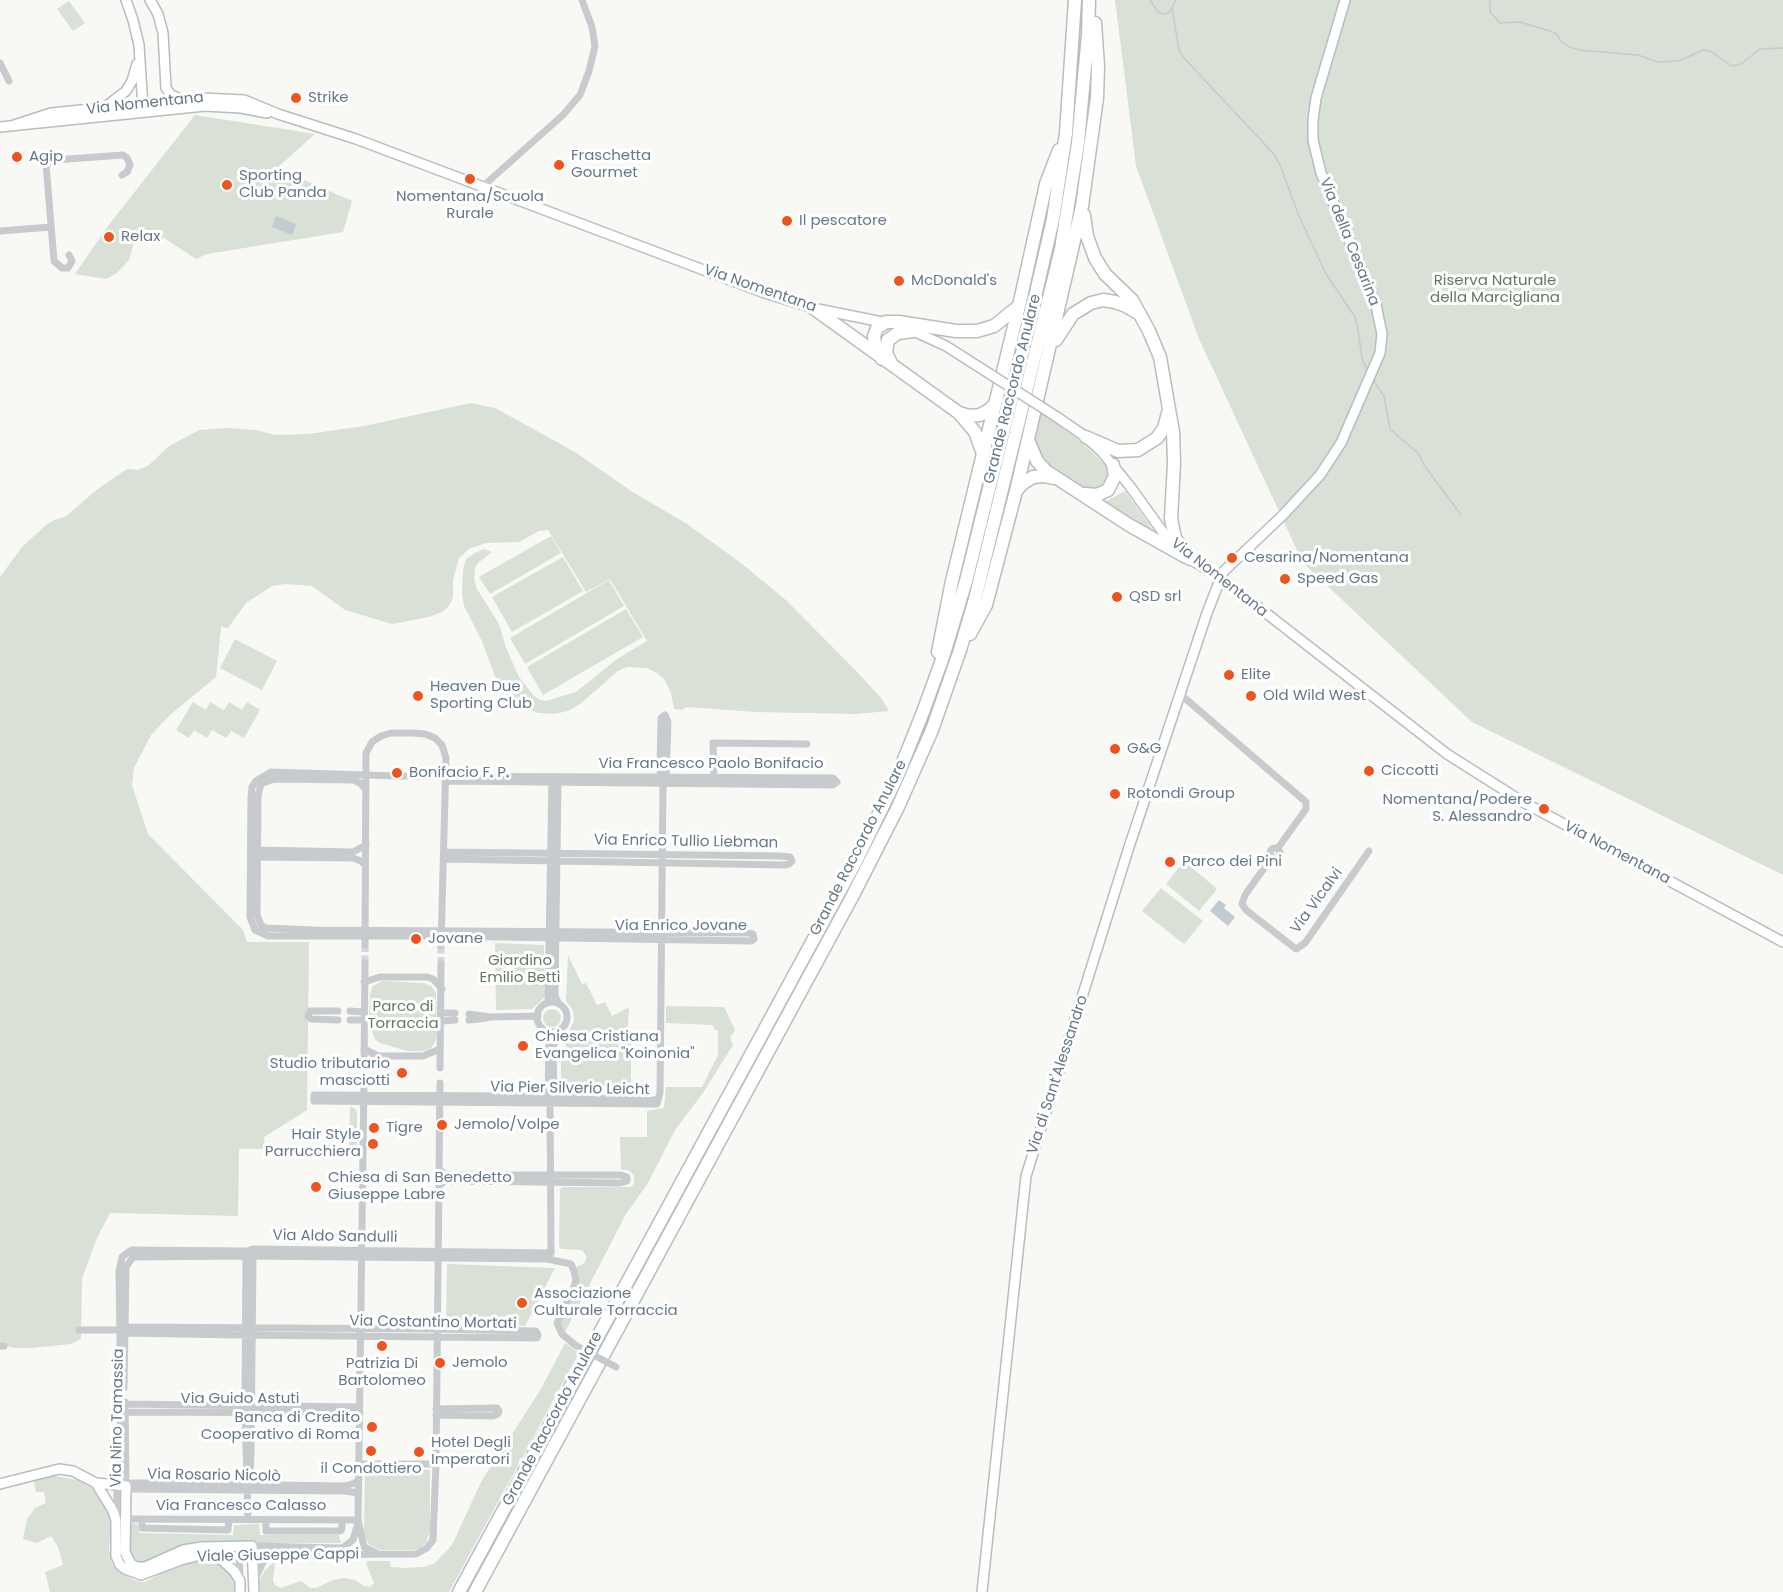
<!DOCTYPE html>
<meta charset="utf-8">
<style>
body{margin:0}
canvas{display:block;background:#f8f8f5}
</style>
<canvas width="1783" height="1592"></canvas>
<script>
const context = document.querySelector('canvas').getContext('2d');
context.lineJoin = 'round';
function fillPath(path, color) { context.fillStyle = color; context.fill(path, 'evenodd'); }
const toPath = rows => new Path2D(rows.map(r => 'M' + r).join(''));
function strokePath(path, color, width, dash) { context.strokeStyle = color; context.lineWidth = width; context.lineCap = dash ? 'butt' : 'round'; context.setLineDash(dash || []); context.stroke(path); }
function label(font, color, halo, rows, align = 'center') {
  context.font = font + ' Poppins,sans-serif'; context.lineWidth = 6; context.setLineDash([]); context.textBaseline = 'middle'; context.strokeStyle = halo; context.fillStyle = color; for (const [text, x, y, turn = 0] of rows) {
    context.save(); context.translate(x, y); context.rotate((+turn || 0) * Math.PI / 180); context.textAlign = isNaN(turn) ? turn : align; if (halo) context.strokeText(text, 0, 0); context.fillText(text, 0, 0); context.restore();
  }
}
const green = toPath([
 [1115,0,1783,0,1783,875,1472,722,1303,563,1199,339,1136,166],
 [69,1,85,23,73,31,57,9],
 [195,115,315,134,277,168,352,201,343,232,207,254,196,259,164,238,159,241,146,230,133,246,129,260,117,273,106,279,75,274,108,226],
 [471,403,495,408,575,452,631,491,687,524,741,563,787,601,861,676,882,699,889,711,855,714,756,712,687,707,681,710,674,709,671,693,664,679,657,673,647,668,627,667,618,671,580,704,568,711,554,714,538,713,524,707,507,695,497,682,482,641,464,606,462,595,463,570,466,559,475,553,484,549,492,552,478,563,475,568,474,579,477,589,499,624,506,648,519,677,535,697,540,700,546,701,576,692,617,659,647,641,610,579,586,592,548,530,539,531,519,542,486,543,469,549,459,558,453,580,453,597,449,606,442,612,429,617,392,624,345,610,312,586,285,584,272,586,246,603,228,628,221,627,216,677,171,714,151,735,134,768,132,785,148,834,243,930,247,942,309,942,307,1110,264,1137,265,1149,239,1149,238,1216,110,1213,96,1240,82,1279,81,1339,71,1344,32,1348,14,1348,0,1344,0,577,22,547,46,525,54,520,65,517,99,488,127,469,137,470,148,466,169,446,199,430,227,428,256,430,275,435,308,434,364,426],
 [1041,412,1083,443,1104,464,1111,473,1103,488,1088,491,1077,486,1043,463,1033,439],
 [1125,491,1156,534,1101,504],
 [551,536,561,553,490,594,479,577],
 [563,557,583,591,512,632,492,597],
 [609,580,624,606,525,664,510,638],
 [626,609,643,637,543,695,527,667],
 [235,639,277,661,262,690,220,668],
 [193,702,206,710,210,702,224,710,229,702,242,710,247,702,260,710,244,738,231,731,226,738,212,730,207,738,194,730,189,738,176,730],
 [1184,861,1217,889,1199,911,1166,884],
 [1161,888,1203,921,1184,944,1142,911],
 [495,943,544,945,545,997,532,1009,496,1010],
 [568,955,582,984,586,983,597,1005,605,1002,612,1016,629,1007,628,1028,621,1028,620,1036,631,1037,631,1092,561,1092,561,1056,566,1051,566,1046,562,1037,568,1034,574,1020,573,1010,566,1001],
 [382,981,423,983,431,986,436,993,437,1034,436,1040,431,1048,424,1051,407,1051,380,1043,375,1039,369,1023,370,994,373,986],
 [666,1006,724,1007,735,1030,730,1038,733,1045,703,1093,675,1130,648,1183,626,1214,565,1332,561,1324,562,1319,579,1280,576,1267,584,1264,587,1257,582,1250,561,1249,559,1246,560,1189,562,1187,632,1187,634,1183,634,1175,628,1170,621,1170,620,1137,647,1137,647,1111,664,1108,666,1087,702,1087,718,1055,718,1030,714,1030,713,1025,666,1023],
 '543 1018a9 9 0 1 1 18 0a9 9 0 1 1-18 0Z',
 [350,1107,354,1108,357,1112,357,1150,349,1150],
 [447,1264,555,1268,525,1326,483,1325,446,1322],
 [565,1343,579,1353,449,1592,260,1592,260,1579,265,1570,275,1561,273,1581,276,1586,281,1588,301,1581,310,1588,316,1588,333,1580,344,1578,355,1580,364,1586,370,1587,374,1583,366,1563,368,1561,390,1561,391,1567,406,1568,424,1567,435,1563,452,1545,481,1482,541,1389],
 [371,1469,430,1470,430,1531,426,1543,420,1548,414,1550,380,1550,370,1545,366,1540,364,1534,365,1472],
 [55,1476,78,1480,92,1488,106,1506,111,1520,109,1549,112,1564,120,1573,136,1581,145,1582,166,1571,192,1562,216,1563,228,1571,234,1583,236,1592,50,1592,45,1572,63,1565,58,1547,51,1536,37,1543,23,1539,27,1519,35,1508,46,1503,44,1492,36,1492,34,1482,45,1477],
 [132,1523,138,1524,139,1533,233,1535,234,1525,259,1524,260,1535,339,1535,341,1543,212,1543,177,1548,146,1561,139,1562,130,1554,129,1527]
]);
const water = toPath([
 [276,216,296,224,292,235,272,227],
 [1219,900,1226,905,1224,908,1235,917,1228,926,1210,911]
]);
const stream = toPath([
 [1150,0,1158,12,1163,14,1168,13,1172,8,1176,0],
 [1490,0,1490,12,1500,23,1520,22,1550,31,1557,34,1560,40,1567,46,1579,50,1638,55,1657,62,1679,61,1703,50,1710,51,1732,66,1741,64,1760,49,1783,48],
 [1172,8,1179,50,1183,57,1273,153,1280,165,1299,216,1326,274,1355,317,1358,329,1362,359,1368,372],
 [1372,378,1384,396,1390,429,1419,454,1424,465,1461,515]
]);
const streetTunnel = toPath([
 [365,945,365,963],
 [441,964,441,946]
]);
const street = toPath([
 [0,63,9,81],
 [482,187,563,115,580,95,589,71,595,46,592,27,582,0],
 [0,231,51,227],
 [69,255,72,261,68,268,62,268,54,261,46,164,54,160,123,155,127,158,130,165,127,172,122,175],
 [1180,694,1306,802,1306,809,1278,848],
 [714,777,713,743,807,744],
 [558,780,555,996,559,1004],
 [366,790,360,783,353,780,274,779,261,784,258,796,257,915,261,925,266,928,314,930,748,933,753,934,754,939,751,941,438,936,268,936,255,930,250,917,251,797,252,787,256,781,271,772,398,776,833,778,837,782,833,785,445,781],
 '1270 853a5 5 0 1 1 10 0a5 5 0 1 1-10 0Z',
 [256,850,353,852,366,845],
 [444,852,780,856,790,857,792,861,789,864,785,865,444,859],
 [253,857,353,858,361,861,365,865],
 [1272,857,1245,895,1242,904,1246,910,1296,949,1305,943,1369,851],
 [365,945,366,753,372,742,381,736,391,733,412,733,425,734,435,738,442,745,446,758,441,946],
 [364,982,380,977,427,977,433,979,442,989],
 '537 1017a15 15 0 1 1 30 0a15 15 0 1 1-30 0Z',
 [548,1003,552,778],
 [350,1011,363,1012],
 [442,1013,455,1013],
 [469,1014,490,1017,538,1016],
 [338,1020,311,1019,308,1016,310,1011,338,1011],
 [350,1020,363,1020],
 [469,1020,487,1018],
 [442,1021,455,1020],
 [546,1031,549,1042,548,1097,550,1102,551,1253,547,1259,571,1264,574,1271,576,1280,574,1287,557,1323,562,1334,575,1345],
 [364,1049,378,1056,423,1056,440,1049],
 [364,1067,365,963],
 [440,1068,441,964],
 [364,1082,358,1520,364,1547,376,1553],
 [314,1095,516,1096,658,1100,657,1104,314,1101,314,1095],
 [552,1100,554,1097,553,1047,560,1030],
 [658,1100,660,1093,663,783,660,771,661,718,665,715,668,722,666,778],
 [440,1185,445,1181,453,1181,620,1183,627,1181,627,1177,621,1175,453,1175,445,1174,440,1170],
 [246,1252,245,1406,248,1520],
 [79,1330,119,1330,126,1327,437,1329,536,1331,538,1335,537,1338,237,1335,125,1333,119,1330],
 [0,1346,4,1346],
 [124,1388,126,1267,133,1257,246,1256,547,1259],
 [125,1402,126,1486],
 [123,1404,360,1407],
 [122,1412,360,1413],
 [436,1415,493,1416,498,1414,499,1411,497,1408,436,1409],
 [360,1464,436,1464],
 [247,1484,250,1477,251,1454,253,1254],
 [126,1486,131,1483,138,1483,345,1486,355,1483,359,1479],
 [126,1486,130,1489,345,1491,358,1493],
 [116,1518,121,1404,119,1272,122,1257,127,1253,132,1250,246,1251,253,1249,551,1253],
 [125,1519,358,1520],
 [142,1519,142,1528,228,1530,229,1520],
 [266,1520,266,1531,340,1531,342,1529,342,1520],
 [252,1546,342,1548,353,1540,357,1526],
 [239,1551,240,1579],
 [213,1555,416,1554,427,1548,433,1540,436,1464,440,1083],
 [256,1577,263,1562,275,1554]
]);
const secondary = toPath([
 [126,0,133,20,139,45,143,109],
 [150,0,158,14,163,33,166,88,171,95,181,99],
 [105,107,126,91,132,81,137,64],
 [11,126,51,113,202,98,244,100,278,114,356,139,762,292,813,308,887,323],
 [0,127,205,106,241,108,267,113],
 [909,329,946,346,993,376],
 [1057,417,1086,437,1101,451,1129,485,1165,535,1190,559,1221,578,1447,754,1523,802,1783,942],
 [96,1483,113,1511,116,1520,116,1556,120,1565,125,1569,141,1575,181,1560,200,1555,213,1555,223,1561,234,1571,240,1581,240,1592],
 [0,1484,59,1469,73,1471,96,1483,126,1486,125,1552,131,1564,137,1567,145,1567,183,1550,202,1547,252,1546,254,1592],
 [982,1592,1026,1176,1129,847,1207,613,1223,572,1283,515,1320,475,1341,443,1380,353,1382,334,1376,305,1321,173,1313,140,1313,120,1316,98,1345,0]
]);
const highway = toPath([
 [1084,215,1087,236,1095,258,1105,274,1132,300,1149,331,1160,357,1173,432,1174,463,1171,519,1175,538,1190,559],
 [813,308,959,413,975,432,982,451],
 [1056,340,1073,314,1091,303,1103,300,1115,302,1126,306,1138,313],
 [882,359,875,343,874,336,877,328,886,322,899,322,956,331,977,331,994,326,1019,306],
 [891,363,886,353,888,340,898,333,913,331],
 [959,413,969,416,980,415,989,410,995,404],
 [1086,437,1118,451,1138,450,1157,438,1164,428,1168,413],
 [1028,440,1037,461,1046,471,1129,525,1186,557],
 [1017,490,1022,484,1033,477,1044,476,1054,478],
 [1084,494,1097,495,1108,490,1115,476,1113,465],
 [970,634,986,605,1016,491,1082,206,1097,98,1098,66,1095,23],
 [938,652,952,581,1019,306,1046,184,1059,150],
 [459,1592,855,863,897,777,923,712,943,657,966,581,1014,388,1053,219,1066,133,1075,0],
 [475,1592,852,897,898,807,932,730,960,650,975,599,1061,249,1078,143,1088,34,1089,0]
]);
const streetBridge = toPath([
 [575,1345,616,1367]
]);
const secondaryBridge = toPath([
 [993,376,1057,417]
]);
const markers = [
 [296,98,6,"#ef531e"],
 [17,157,6,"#ef531e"],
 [559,165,6,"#ef531e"],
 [470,179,6,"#ef531e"],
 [227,185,6,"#ef531e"],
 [787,221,6,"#ef531e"],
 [109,237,6,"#ef531e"],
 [899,281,6,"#ef531e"],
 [1232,558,6,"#ef531e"],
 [1285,579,6,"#ef531e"],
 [1117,597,6,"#ef531e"],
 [1229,675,6,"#ef531e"],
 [418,696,6,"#ef531e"],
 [1251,696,6,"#ef531e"],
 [1115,749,6,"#ef531e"],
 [1369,771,6,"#ef531e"],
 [397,773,6,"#ef531e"],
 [1115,794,6,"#ef531e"],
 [1544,809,6,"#ef531e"],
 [1170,862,6,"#ef531e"],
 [416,939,6,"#ef531e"],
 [523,1046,6,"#ef531e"],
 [402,1073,6,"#ef531e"],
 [442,1125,6,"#ef531e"],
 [374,1128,6,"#ef531e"],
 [373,1144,6,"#ef531e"],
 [316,1187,6,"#ef531e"],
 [522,1303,6,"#ef531e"],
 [382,1346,6,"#ef531e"],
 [440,1363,6,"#ef531e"],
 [372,1427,6,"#ef531e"],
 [371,1451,6,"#ef531e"],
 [419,1452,6,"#ef531e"]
];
const poiNames = [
 ["Strike",308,98],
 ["Fraschetta",571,156],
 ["Gourmet",571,173],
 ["Agip",29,157],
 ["Sporting",239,176],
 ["Club Panda",239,193],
 ["Nomentana/Scuola",470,197,"center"],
 ["Rurale",470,214,"center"],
 ["Il pescatore",799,221],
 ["Relax",121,237],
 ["McDonald's",911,281],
 ["Cesarina/Nomentana",1244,558],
 ["Speed Gas",1297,579],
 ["QSD srl",1129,597],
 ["Elite",1241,675],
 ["Heaven Due",430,687],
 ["Sporting Club",430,704],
 ["Old Wild West",1263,696],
 ["G&G",1127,749],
 ["Ciccotti",1381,771],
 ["Bonifacio F. P.",409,773],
 ["Rotondi Group",1127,794],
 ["Nomentana/Podere",1532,800,"right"],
 ["S. Alessandro",1532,817,"right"],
 ["Parco dei Pini",1182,862],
 ["Jovane",428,939],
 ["Chiesa Cristiana",535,1037],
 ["Evangelica \"Koinonia\"",535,1054],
 ["Studio tributario",390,1064,"right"],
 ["masciotti",390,1081,"right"],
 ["Jemolo/Volpe",454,1125],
 ["Tigre",386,1128],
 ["Hair Style",361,1135,"right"],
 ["Parrucchiera",361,1152,"right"],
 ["Chiesa di San Benedetto",328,1178],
 ["Giuseppe Labre",328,1195],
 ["Associazione",534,1294],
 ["Culturale Torraccia",534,1311],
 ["Jemolo",452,1363],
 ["Patrizia Di",382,1364,"center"],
 ["Bartolomeo",382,1381,"center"],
 ["Banca di Credito",360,1418,"right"],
 ["Cooperativo di Roma",360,1435,"right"],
 ["Hotel Degli",431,1443],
 ["Imperatori",431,1460],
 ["il Condottiero",371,1469,"center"]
];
const streetNames = [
 ["Via Nomentana",145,104,-6],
 ["Via della Cesarina",1349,242,68],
 ["Via Nomentana",760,289,19],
 ["Grande Raccordo Anulare",1013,389,-76],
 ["Via Nomentana",1219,578,38],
 ["Via Francesco Paolo Bonifacio",711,764],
 ["Via Enrico Tullio Liebman",686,842,1],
 ["Grande Raccordo Anulare",859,848,-63],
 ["Via Nomentana",1617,853,28],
 ["Via Vicalvi",1317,901,-54],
 ["Via Enrico Jovane",681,926],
 ["Via di Sant'Alessandro",1058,1075,-72],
 ["Via Pier Silverio Leicht",570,1089,1],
 ["Via Aldo Sandulli",335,1237,1],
 ["Via Costantino Mortati",433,1323,1],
 ["Via Guido Astuti",240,1399],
 ["Via Nino Tamassia",118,1418,-89],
 ["Grande Raccordo Anulare",553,1419,-62],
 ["Via Rosario Nicolò",214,1476,1],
 ["Via Francesco Calasso",241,1506],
 ["Viale Giuseppe Cappi",278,1556,-1]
];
const parkNames = [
 ["Riserva Naturale",1495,281],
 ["della Marcigliana",1495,298],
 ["Giardino",520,961],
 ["Emilio Betti",520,978],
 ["Parco di",403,1007],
 ["Torraccia",403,1024]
];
fillPath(green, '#d9e0d5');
fillPath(water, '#c1cbd0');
strokePath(stream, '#c1cbd0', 1.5);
strokePath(streetTunnel, '#d3d8da', 7, [7, 3.5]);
strokePath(secondary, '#b7bdc1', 12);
strokePath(highway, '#b9bdc0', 15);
strokePath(street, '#c7cbce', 7);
strokePath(secondary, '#fff', 9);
strokePath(highway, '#fff', 12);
strokePath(secondaryBridge, '#b7bdc1', 12, []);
strokePath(streetBridge, '#c7cbce', 7);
strokePath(secondaryBridge, '#fff', 9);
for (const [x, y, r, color] of markers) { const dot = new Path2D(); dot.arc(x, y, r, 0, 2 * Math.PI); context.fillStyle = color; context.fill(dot); strokePath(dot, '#fff', 2); }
label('15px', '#657888', '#fff', poiNames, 'left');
label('15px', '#657888', '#fff', streetNames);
label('15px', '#657960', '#fff', parkNames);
</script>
